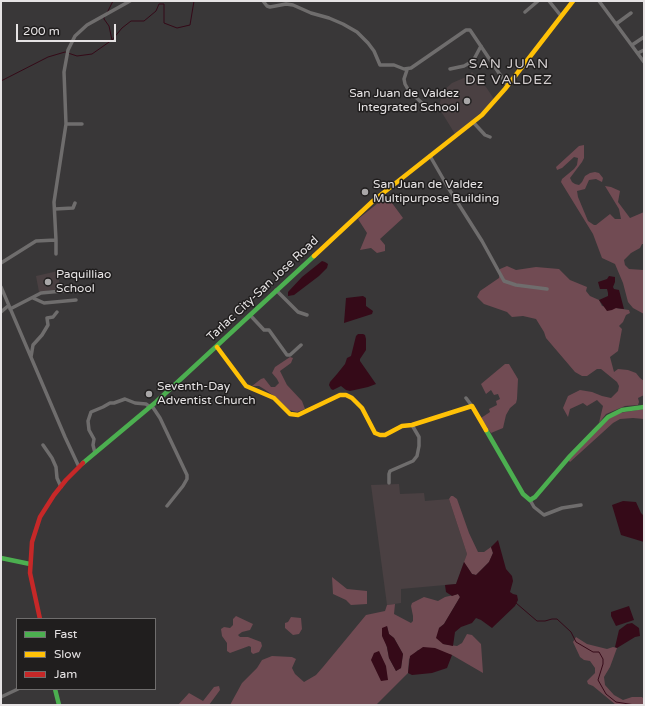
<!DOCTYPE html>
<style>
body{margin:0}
#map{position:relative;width:645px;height:706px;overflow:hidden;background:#393738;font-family:"Varela Round",sans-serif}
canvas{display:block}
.frame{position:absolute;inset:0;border:2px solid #e6e3e4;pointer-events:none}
.legend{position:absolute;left:16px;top:618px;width:140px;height:72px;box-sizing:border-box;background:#201e1e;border:1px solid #6f6d6d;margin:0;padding:5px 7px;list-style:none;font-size:12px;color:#e6e3e4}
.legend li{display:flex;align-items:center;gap:8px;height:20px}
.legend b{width:20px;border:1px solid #6f6d6d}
.scale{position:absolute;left:16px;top:24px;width:100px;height:18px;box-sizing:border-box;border:2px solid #e6e3e4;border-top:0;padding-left:5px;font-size:12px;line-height:14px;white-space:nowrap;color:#e6e3e4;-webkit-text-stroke:3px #201e1e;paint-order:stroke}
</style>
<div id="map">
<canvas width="645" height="706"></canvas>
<div class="frame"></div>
<ul class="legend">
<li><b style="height:5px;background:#4caf50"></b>Fast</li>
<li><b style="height:5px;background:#ffc107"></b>Slow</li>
<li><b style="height:5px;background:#c62828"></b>Jam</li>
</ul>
<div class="scale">200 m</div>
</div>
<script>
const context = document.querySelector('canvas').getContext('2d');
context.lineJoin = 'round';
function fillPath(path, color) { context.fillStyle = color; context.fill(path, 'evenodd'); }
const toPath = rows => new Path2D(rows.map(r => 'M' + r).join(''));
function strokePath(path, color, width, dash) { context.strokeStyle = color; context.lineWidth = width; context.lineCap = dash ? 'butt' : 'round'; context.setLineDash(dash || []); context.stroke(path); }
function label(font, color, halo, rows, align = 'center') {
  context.font = font + ' "Varela Round",sans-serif'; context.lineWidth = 3; context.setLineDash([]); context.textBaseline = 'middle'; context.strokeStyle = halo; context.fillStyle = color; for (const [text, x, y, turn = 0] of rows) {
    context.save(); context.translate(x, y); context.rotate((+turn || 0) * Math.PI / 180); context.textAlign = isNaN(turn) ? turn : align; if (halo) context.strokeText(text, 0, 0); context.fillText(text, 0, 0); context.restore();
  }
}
const built = toPath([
 [472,72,486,87,494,99,484,110,455,134,439,108,442,92,452,83,466,77],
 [58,271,60,289,39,292,36,276],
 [399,484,400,494,424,493,425,501,449,499,467,554,456,584,401,589,401,603,387,605,371,485]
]);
const green = toPath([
 [584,145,584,158,582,162,570,178,572,182,575,184,579,185,582,182,585,176,590,173,595,172,599,173,603,178,602,182,596,179,589,180,585,189,577,191,578,197,588,221,594,225,596,225,610,214,615,219,621,219,619,209,605,186,611,187,620,191,618,202,630,218,644,212,644,244,642,244,640,248,631,253,624,260,625,265,629,269,644,270,644,314,633,308,628,302,623,283,615,264,602,258,593,234,561,182,562,179,574,169,577,165,578,158,574,157,562,168,557,170,556,167,579,146],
 [383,199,392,203,403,218,380,239,385,245,385,251,377,253,371,248,360,250,367,233,358,219],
 [507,266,516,270,536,267,559,269,570,280,587,287,586,291,590,296,599,300,602,306,629,310,630,313,626,315,623,322,619,326,622,329,618,351,610,357,614,372,618,369,628,370,636,373,640,378,644,381,644,395,638,398,639,402,638,405,625,406,613,411,606,414,599,423,603,406,597,400,587,406,583,403,570,409,568,417,563,408,568,396,580,390,592,392,602,396,611,398,618,391,619,386,617,382,601,369,597,369,587,376,582,376,575,372,546,338,544,332,536,319,523,316,512,317,507,312,484,304,477,297,480,291,499,278,500,269],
 [290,357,293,358,291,363,280,371,287,385,302,401,305,409,297,412,289,410,277,398,264,389,259,386,252,386,261,379,264,378,271,387,275,387,279,383,277,379,272,373,275,367],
 [505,364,509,364,518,379,517,399,516,403,510,408,506,415,503,428,491,433,481,418,490,412,489,409,497,405,496,401,500,399,498,394,494,395,491,390,486,394,481,384],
 [644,409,644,419,633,418,620,419,613,423,570,462,568,460,609,418,619,413],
 [451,496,453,496,457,499,469,533,478,552,484,552,491,547,493,553,489,562,476,575,472,574,464,562,467,554,449,499],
 [332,577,347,589,367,591,367,604,351,605,346,600,333,594],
 [458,594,460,597,444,624,439,628,443,644,457,646,462,643,467,634,472,635,481,644,483,673,452,655,445,653,418,650,409,659,408,673,376,705,230,705,242,683,257,668,262,660,272,656,292,657,296,659,292,668,295,674,304,682,316,675,323,667,366,615,385,611,387,605,395,604,394,614,411,623,413,621,413,616,411,606,412,603,424,597,438,601,445,597],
 [387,626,389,634,394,638,403,654,401,668,396,671,389,658,386,643],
 [236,616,253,624,250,630,242,632,238,635,240,637,248,637,261,642,262,646,259,652,253,654,251,652,251,647,249,646,230,653,227,651,227,643,222,636,221,629,224,627,230,628,233,625,233,619],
 [291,617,301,618,302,629,299,634,293,635,285,628,285,623,288,622],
 [576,637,587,644,607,649,613,647,617,648,610,667,604,677,605,685,614,695,623,700,632,697,642,697,644,699,644,705,616,705,593,686,588,684,587,681,595,673,595,668,590,661,584,660,580,657,573,642],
 [219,686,220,690,209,705,178,705,189,693,203,701,214,687]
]);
const water = toPath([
 [322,261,325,262,328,264,327,268,319,276,294,295,288,296,288,292,302,277],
 [609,276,615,277,615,282,613,287,614,289,619,290,624,309,616,308,612,310,607,311,599,300,608,296,608,293,607,289,600,289,598,282,607,279],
 [363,296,366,298,366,306,373,311,372,314,344,323,346,298],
 [358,334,363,334,365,335,366,339,366,350,360,359,360,361,376,384,368,387,350,391,346,390,341,386,333,390,331,389,329,385,330,382,337,374,345,364,347,358,351,356,356,336],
 [623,501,636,502,641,513,644,516,644,542,621,535,612,505],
 [498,540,506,569,512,576,513,581,510,592,513,594,517,595,518,600,515,606,492,628,481,620,476,618,472,623,461,627,455,632,453,646,443,644,436,638,439,628,444,624,460,597,458,594,452,596,446,592,445,585,456,584,464,562,472,574,476,575,489,562,493,553,491,547],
 [629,606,634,620,616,626,611,616,611,612],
 [632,623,639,628,640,636,635,637,617,648,615,647,619,630,627,624],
 [387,626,389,634,394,638,403,654,401,668,396,671,389,658,387,647,382,636,382,628],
 [423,647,435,648,452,655,447,668,432,673,412,675,408,673,410,656],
 [379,651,386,666,388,680,381,681,371,660,374,653]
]);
const stream = toPath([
 [107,13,113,1],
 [104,17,104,19,109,26,112,40],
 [1,81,48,57,65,52,77,56,92,54,112,40,122,28,131,21,144,21,156,11,159,4,164,4,164,23,177,28,190,25,194,1],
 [516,603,537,621,545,621,552,619,557,619,571,632,576,642,593,652,599,652,603,659,603,664,598,680,606,694,616,702,635,705]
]);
const street = toPath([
 [263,1,267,6,270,7,286,4,293,5,311,13,329,18,343,24,357,32,368,43,374,51,380,65,394,65,404,69,411,68,466,30,470,30,507,85],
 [549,1,561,16],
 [599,1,644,62],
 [525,12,538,1],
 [616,24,631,13],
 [632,45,644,37],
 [638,53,644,50],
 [450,69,464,66,473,61,481,46],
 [407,70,404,79,405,84,409,91,422,103],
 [473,122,485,135,490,137],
 [66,124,82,124],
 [430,156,449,189,482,241,504,281,516,285,547,289],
 [55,209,73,208,75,203],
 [56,240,56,254],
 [1,263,36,241,56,240,54,202,66,124,64,72,68,50,75,36,87,25,130,1],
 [1,287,65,437,79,467],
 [276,290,298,312,307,315],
 [33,298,44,303,76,300],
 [10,309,41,293,73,290],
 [1,312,8,306],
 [250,315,264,330,269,330,287,355,290,355,301,345],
 [31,357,33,345,42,335,48,325,47,318,53,317,57,312],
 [466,398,472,406],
 [152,406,160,418,187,475,187,479,183,486,167,506],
 [43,445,52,458,56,467,57,478,61,487],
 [95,453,93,445,94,439,89,430,88,421,91,412,103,407,110,403,114,403,125,399,135,403,146,404,150,407],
 [389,483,389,474,390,471,413,461,417,456,419,446,419,437,412,425],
 [530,500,534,507,544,515,562,508,581,505],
 [1,697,18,689]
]);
const fast = toPath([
 [486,430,523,494,530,500,535,497,570,456,608,417,622,410,644,407],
 [83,463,156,402,314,256],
 [1,558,30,564],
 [55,689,59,705]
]);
const slow = toPath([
 [314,256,373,201,482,115,505,89,573,1],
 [217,347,246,386,274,398,290,414,298,415,340,395,346,395,352,398,362,408,375,433,380,435,385,435,402,426,412,425,472,406,486,430]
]);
const jam = toPath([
 [40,619,30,573,32,542,40,517,54,495,66,480,83,463]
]);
const markers = [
 [467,101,4,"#a9a7a8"],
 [365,192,4,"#a9a7a8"],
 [48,282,4,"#a9a7a8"],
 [149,394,4,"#a9a7a8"]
];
const poiNames = [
 ["San Juan de Valdez",459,94,"right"],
 ["Integrated School",459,108,"right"],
 ["San Juan de Valdez",373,185],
 ["Multipurpose Building",373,199],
 ["Paquilliao",56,275],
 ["School",56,289],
 ["Seventh-Day",157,387],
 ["Adventist Church",157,401]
];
const streetNames = [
 ["Tarlac City-San Jose Road",263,289,-43]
];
const quarterNames = [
 ["SAN JUAN",509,64],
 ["DE VALDEZ",509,80]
];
fillPath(built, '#4a4042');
fillPath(green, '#714b53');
fillPath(water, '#350a18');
strokePath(stream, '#350a18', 1);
strokePath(street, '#6f6d6d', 3.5);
strokePath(fast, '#4caf50', 4.5);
strokePath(slow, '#ffc107', 4.5);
strokePath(jam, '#c62828', 4.5);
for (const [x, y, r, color] of markers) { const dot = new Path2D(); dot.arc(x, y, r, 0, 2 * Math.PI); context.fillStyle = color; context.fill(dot); strokePath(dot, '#201e1e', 1.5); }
label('12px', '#e6e3e4', '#201e1e', poiNames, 'left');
label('12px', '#e6e3e4', '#201e1e', streetNames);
context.letterSpacing = '1px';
label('14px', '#d2cdce', '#201e1e', quarterNames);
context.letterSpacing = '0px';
</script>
